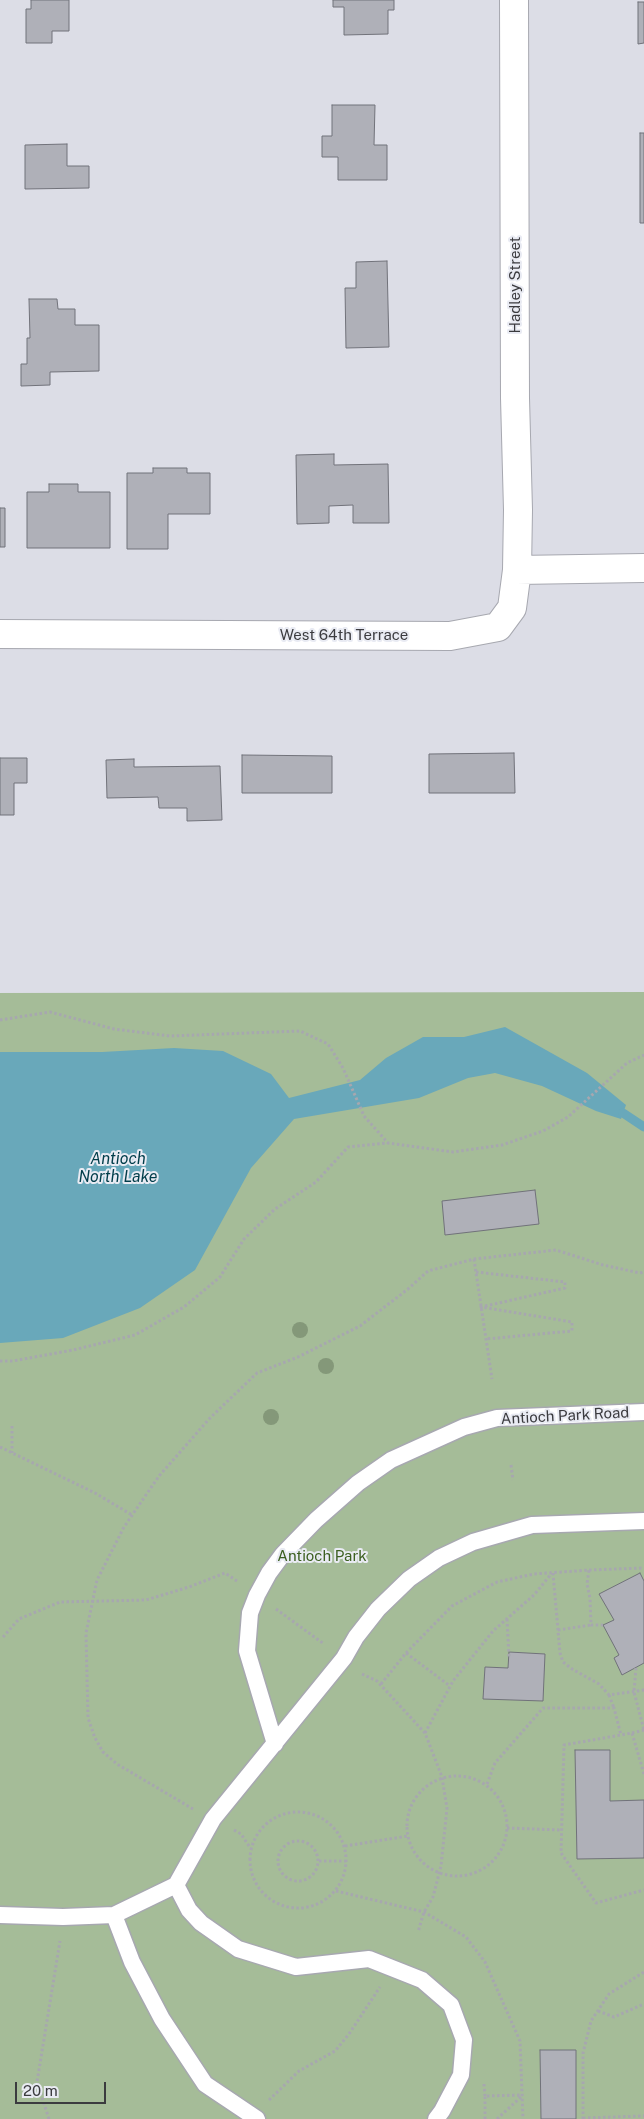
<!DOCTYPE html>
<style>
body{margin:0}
#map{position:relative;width:644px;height:2119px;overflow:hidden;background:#dcdde6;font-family:"Public Sans",sans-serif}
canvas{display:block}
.scale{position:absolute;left:15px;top:2082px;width:91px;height:22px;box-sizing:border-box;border:2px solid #3b3b3f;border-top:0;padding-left:6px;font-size:15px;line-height:18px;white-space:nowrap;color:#3b3b3f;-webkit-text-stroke:4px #e9ebf3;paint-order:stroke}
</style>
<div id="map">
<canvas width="644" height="2119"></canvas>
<div class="scale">20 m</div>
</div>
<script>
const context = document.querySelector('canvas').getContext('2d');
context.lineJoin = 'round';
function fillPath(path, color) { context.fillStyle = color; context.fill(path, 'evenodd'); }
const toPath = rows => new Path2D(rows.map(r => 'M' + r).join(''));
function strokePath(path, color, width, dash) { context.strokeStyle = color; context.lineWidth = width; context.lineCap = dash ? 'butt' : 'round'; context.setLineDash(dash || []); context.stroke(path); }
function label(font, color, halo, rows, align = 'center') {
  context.font = font + ' "Public Sans",sans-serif'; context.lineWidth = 4; context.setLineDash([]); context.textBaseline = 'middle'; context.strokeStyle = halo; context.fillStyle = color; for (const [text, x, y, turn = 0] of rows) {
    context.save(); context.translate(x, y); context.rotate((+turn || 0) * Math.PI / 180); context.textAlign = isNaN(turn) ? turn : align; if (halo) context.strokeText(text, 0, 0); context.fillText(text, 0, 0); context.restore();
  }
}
const green = toPath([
 [644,992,644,2119,0,2119,0,993]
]);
const water = toPath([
 [505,1027,587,1073,626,1105,621,1119,596,1111,542,1086,495,1073,468,1078,419,1098,294,1119,251,1168,195,1270,140,1308,63,1338,0,1343,0,1052,102,1052,174,1048,223,1051,271,1074,289,1098,360,1080,386,1058,423,1037,464,1037]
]);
const stream = toPath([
 [623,1113,644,1127]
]);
const building = toPath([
 [31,0,69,0,69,31,52,31,52,43,26,43,26,9,31,9,31,0],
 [333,0,394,0,394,10,388,10,388,34,344,35,344,7,333,7,333,0],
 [638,2,644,2,644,43,638,44,638,2],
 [332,105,375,105,374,145,387,145,387,180,338,180,338,157,322,157,322,136,332,136,332,105],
 [640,133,644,133,644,223,640,223,640,133],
 [67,144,67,166,89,166,89,188,25,189,25,145,67,144],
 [387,261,389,347,346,348,345,288,356,288,356,262,387,261],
 [29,299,57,299,58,309,75,309,75,325,99,325,99,371,50,372,50,385,21,386,21,364,27,364,27,338,30,338,29,299],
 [334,454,334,465,388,464,389,523,353,523,353,505,329,506,329,523,297,524,296,455,334,454],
 [153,468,187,468,187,473,210,473,210,514,168,514,168,549,127,549,127,473,153,473,153,468],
 [49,484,78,484,78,492,110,492,110,548,27,548,27,492,49,492,49,484],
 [0,508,5,508,5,547,0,547,0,508],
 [514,753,515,793,429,793,429,754,514,753],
 [242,755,332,756,332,793,242,793,242,755],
 [0,758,27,758,27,783,14,783,14,815,0,815,0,758],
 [134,759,134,767,220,766,222,820,187,821,187,808,159,808,158,797,107,798,106,760,134,759],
 [535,1190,539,1224,445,1235,442,1201,535,1190],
 [640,1573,644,1581,644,1663,622,1675,614,1658,619,1655,603,1625,614,1620,599,1594,640,1573],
 [509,1652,545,1654,543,1701,483,1699,485,1667,508,1668,509,1652],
 [575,1750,610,1750,610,1801,644,1800,644,1858,577,1859,575,1750],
 [540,2050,576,2050,576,2119,541,2119,540,2050]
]);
const path = toPath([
 [0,1020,50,1012,114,1029,170,1036,300,1031,328,1044,343,1068,364,1116,388,1143,453,1152,502,1145,543,1131,568,1117,627,1063,644,1055],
 [474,1259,492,1379],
 [476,1272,565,1282,565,1288,481,1307,572,1322,572,1331,486,1339],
 [0,1361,13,1361,73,1350,135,1335,184,1307,220,1277,244,1239,275,1209,316,1182,348,1147,388,1143],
 [12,1426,12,1453],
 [0,1447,95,1493,132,1515],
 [511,1465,513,1480],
 [589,1570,644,1568],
 [553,1573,560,1653,563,1662,572,1669,599,1684,609,1695,644,1690],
 [276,1609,324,1644],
 [507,1619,509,1657],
 [558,1630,591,1625],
 [3,1637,19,1619,60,1602,146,1600,189,1587,225,1573,237,1581],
 [406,1653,452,1606,497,1582,534,1574,589,1570,587,1584,590,1598,591,1625,603,1625],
 [636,1668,634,1692,644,1730],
 [362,1674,377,1681,425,1733,442,1777,447,1808,441,1866,433,1897,424,1912,418,1932],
 [381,1684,406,1653,450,1686],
 [609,1695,614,1708],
 [425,1733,453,1681,493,1631,534,1595,552,1573],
 [632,1733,644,1730],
 [644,1774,632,1733,564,1745,561,1853,596,1903,644,1890],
 '407 1826a50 50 0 1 1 100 0a50 50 0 1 1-100 0Z',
 [487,1784,495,1763,543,1708,614,1708,621,1735],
 [193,1809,117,1764,103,1752,95,1738,88,1718,86,1633,97,1580,124,1527,159,1476,210,1418,257,1373,298,1357,360,1326,408,1289,428,1271,474,1259,556,1250,603,1265,640,1273,644,1272],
 '250 1860a48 48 0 1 1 96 0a48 48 0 1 1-96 0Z',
 [507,1828,561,1830],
 [234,1830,241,1834,251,1849],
 '278 1861a20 20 0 1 1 40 0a20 20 0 1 1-40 0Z',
 [345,1846,408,1836],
 [319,1861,347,1861],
 [336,1891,424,1912,466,1937,485,1962,520,2041,523,2119],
 [598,2011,614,2017,644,2004],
 [484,2084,485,2096],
 [269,2100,299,2071,335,2051,349,2034,380,1987],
 [583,2118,644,2116],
 [49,2119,37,2082,60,1941],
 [485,2119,485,2096,522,2095],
 [497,2119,522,2096],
 [583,2119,583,2053,591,2021,609,1994,644,1972]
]);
const lane = toPath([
 [275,1744,247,1651,250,1613,257,1595,269,1573,283,1554,316,1520,358,1483,391,1460,464,1427,497,1418,644,1412],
 [176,1885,189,1910,201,1923,238,1949,296,1967,369,1959,422,1980,451,2005,464,2040,461,2075,442,2111,436,2119],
 [0,1915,63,1917,114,1915,176,1885,213,1819,344,1658,356,1637,378,1609,409,1579,439,1558,473,1542,532,1525,644,1521],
 [114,1915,132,1962,162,2019,205,2084,257,2119]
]);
const street = toPath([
 [514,0,515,398,518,510,517,570],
 [0,634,450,636,498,627,512,608,517,570,644,568]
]);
const trees = [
 [300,1330],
 [326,1366],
 [271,1417]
];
const streetNames = [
 ["Hadley Street",515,285,-90],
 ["West 64th Terrace",344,635],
 ["Antioch Park Road",565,1416,-3]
];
const parkNames = [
 ["Antioch Park",322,1556]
];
const waterNames = [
 ["Antioch",118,1159],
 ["North Lake",118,1177]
];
fillPath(green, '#a5bc98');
fillPath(water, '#69a8ba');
strokePath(stream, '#69a8ba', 9);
fillPath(building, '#afb0b8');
strokePath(building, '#71727a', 1);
strokePath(lane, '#a7a8b0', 19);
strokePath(street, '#a7a8b0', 30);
strokePath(path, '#a7a7af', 3, [2.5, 2.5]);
strokePath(lane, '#fff', 16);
strokePath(street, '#fff', 28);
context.fillStyle = '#849879';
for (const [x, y] of trees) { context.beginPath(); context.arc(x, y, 8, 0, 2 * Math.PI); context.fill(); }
label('15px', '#3b3b3f', '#e9ebf3', streetNames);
label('15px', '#3c5f20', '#e9ebf3', parkNames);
label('italic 16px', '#003d4a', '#e9ebf3', waterNames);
</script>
